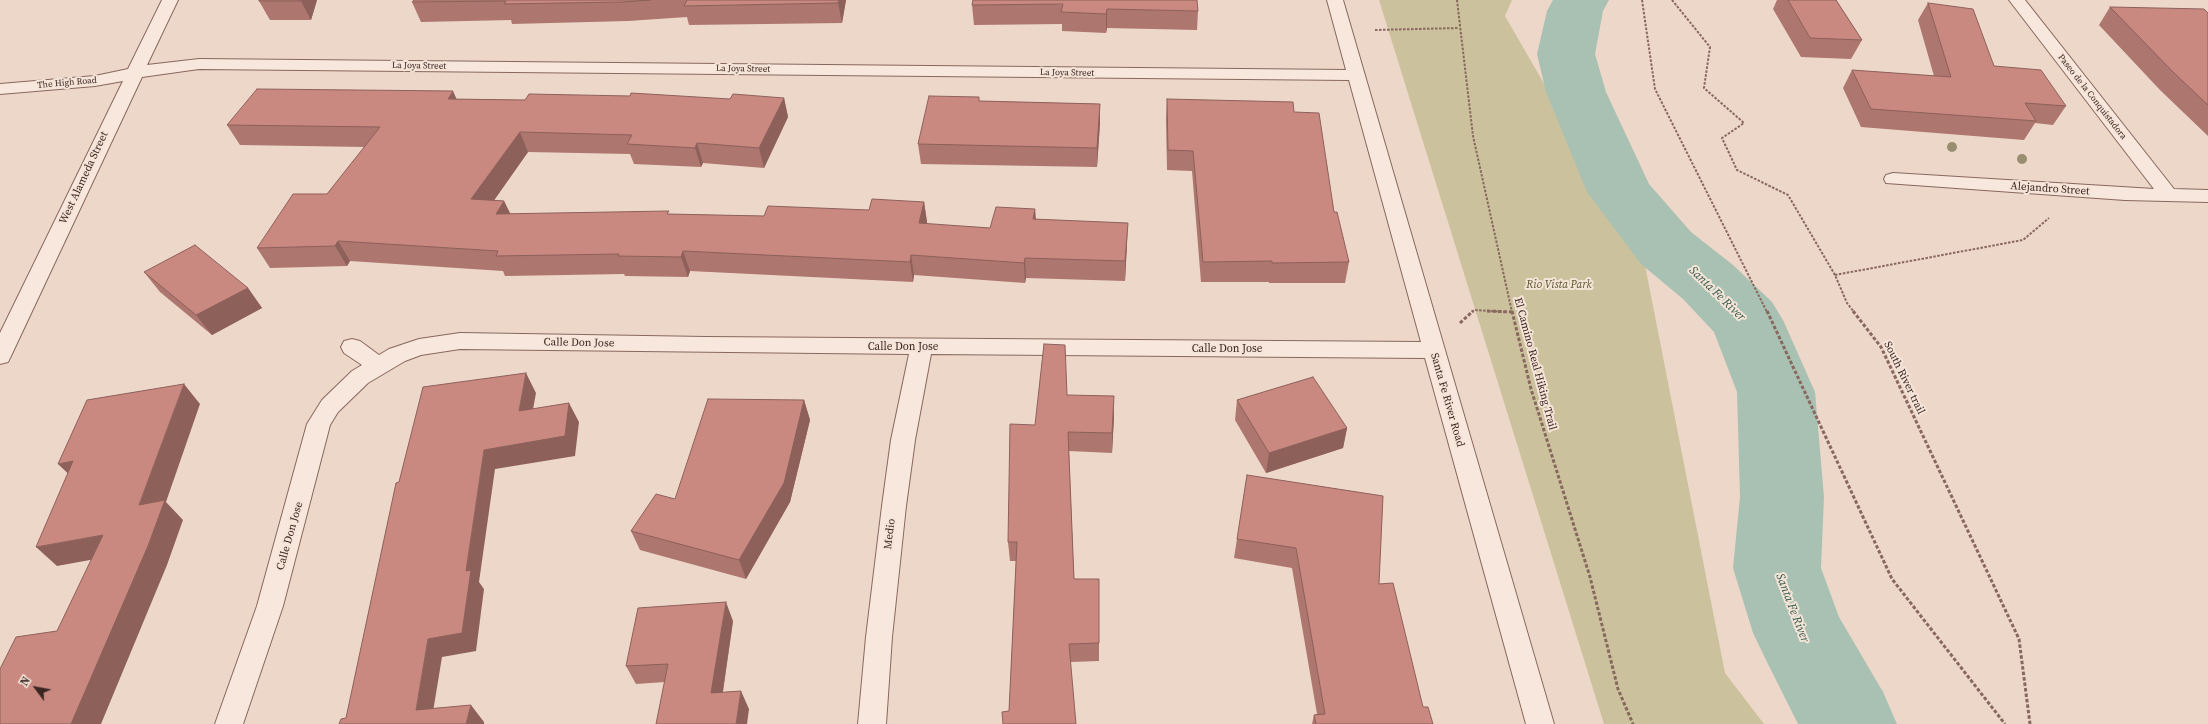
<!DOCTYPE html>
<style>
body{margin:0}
#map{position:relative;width:2208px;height:724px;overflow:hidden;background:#edd7c9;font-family:"Source Serif 4",serif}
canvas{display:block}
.north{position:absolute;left:16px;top:668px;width:40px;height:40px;-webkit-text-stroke:3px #f5e4d8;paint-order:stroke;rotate:302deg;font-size:11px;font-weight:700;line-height:16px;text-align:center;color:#3a2521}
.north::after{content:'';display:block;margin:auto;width:14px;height:18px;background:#3a2521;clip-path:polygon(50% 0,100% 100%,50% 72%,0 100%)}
</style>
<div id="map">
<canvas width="2208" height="724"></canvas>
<div class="north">N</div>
</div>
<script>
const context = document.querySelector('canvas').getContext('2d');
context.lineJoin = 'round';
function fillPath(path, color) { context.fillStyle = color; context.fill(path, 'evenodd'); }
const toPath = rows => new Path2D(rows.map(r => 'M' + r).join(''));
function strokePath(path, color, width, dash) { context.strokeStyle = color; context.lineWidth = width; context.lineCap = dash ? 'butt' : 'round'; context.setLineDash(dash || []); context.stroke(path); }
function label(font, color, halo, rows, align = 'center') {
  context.font = font + ' "Source Serif 4",serif'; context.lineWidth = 4; context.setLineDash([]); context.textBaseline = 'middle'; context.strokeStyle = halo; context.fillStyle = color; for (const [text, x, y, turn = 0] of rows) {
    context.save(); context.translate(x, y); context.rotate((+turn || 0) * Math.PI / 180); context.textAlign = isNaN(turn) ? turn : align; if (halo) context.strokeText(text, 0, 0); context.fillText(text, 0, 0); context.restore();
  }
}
const green = toPath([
 [1379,0,1512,0,1505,16,1643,255,1725,673,1764,724,1604,724]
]);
const river = toPath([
 [1553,0,1609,0,1603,11,1595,54,1606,92,1649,184,1691,232,1733,265,1772,302,1783,320,1815,392,1824,497,1821,568,1839,617,1883,692,1897,724,1798,724,1767,662,1753,633,1733,568,1740,497,1737,392,1714,332,1683,299,1641,264,1587,192,1546,92,1537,54,1547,11,1553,0]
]);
const pathFar1 = toPath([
 [1457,0,1473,136,1512,312],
 [1642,0,1655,89,1767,312],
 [1672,0,1710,47,1704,88,1744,123,1722,138,1737,170,1788,195,1835,275,1847,303,1854,312],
 [1375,30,1459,28],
 [1835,275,2023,240,2049,218],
 [1472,312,1474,310,1507,312]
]);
const path = toPath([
 [1487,311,1513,312],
 [1512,311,1531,389,1590,577,1618,689,1633,724],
 [1767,311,1892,579,2005,724],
 [1853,311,1881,347,2019,639,2030,724],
 [1460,323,1473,311]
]);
const minor = toPath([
 [162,0,178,0,147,65,199,59,1346,70,1327,0,1343,0,1554,724,1526,724,1425,358,931,354,915,440,906,506,892,637,886,724,858,724,866,637,882,506,891,440,909,354,460,349,421,355,405,361,368,383,338,412,330,425,283,606,243,724,215,724,257,606,307,424,322,400,352,371,362,365,344,353,341,347,344,341,352,339,360,341,379,355,389,349,419,339,460,333,706,337,1421,342,1349,80,199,69,142,77,11,356,8,362,0,364,0,333,123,81,95,86,0,94,0,84,95,76,128,69,162,0],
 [2009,0,2025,0,2174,189,2208,190,2208,202,2125,200,1886,183,1884,179,1886,175,1893,173,2154,189,2009,0]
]);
const trees = [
 [1952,147],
 [2022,159]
];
const wall = toPath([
 [317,0,311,20,270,20,259,1],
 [414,0,846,0,842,23,689,25,687,17,628,21,512,24,511,20,421,22,412,2],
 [973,0,1198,11,1197,30,1107,28,1106,33,1062,31,1062,24,974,25,972,5],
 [1777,0,1836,0,1862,40,1851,59,1801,57,1773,9],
 [1928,3,1994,66,2066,106,2053,125,2035,123,2024,140,1861,127,1843,88,1852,70,1934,76,1918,20],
 [2110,7,2208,13,2208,136,2160,90,2099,25],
 [784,98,788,117,764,168,703,163,701,167,634,164,630,154,528,152,494,200,504,201,510,214,670,214,764,216,869,210,924,202,927,222,926,224,990,228,1035,209,1036,219,1127,243,1125,281,1026,278,1025,283,914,275,913,282,690,271,688,277,625,276,624,274,505,276,503,271,350,261,347,266,270,268,257,248,327,194,365,147,240,145,227,125,457,99,525,100,730,99],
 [1167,99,1294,112,1334,212,1349,262,1345,283,1269,283,1269,282,1201,282,1192,171,1167,170,1166,119],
 [980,101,1100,104,1100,123,1097,167,921,164,918,144],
 [144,272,248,288,262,308,212,335,160,292],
 [1067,395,1114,416,1112,453,1069,451,1074,579,1099,579,1099,661,1071,662,1009,711,1016,561,1010,561,1008,542,1035,425],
 [804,400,810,420,790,502,746,579,640,550,631,531,675,499],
 [1237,400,1347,428,1343,448,1266,473,1235,420],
 [1247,475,1379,584,1423,707,1433,724,1312,724,1314,715,1317,714,1292,568,1234,558],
 [733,621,723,692,749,709,665,682,636,684,626,666]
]);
const shadedWall = toPath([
 [301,0,317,0,311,20,301,1],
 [839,0,846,0,842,23,838,3],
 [1107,9,1107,28,1106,33,1106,14],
 [453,91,462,111,448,99],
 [784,98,788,117,764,168,759,148],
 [1100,104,1100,123,1097,167,1097,148],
 [520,132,528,152,481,219,471,199],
 [697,143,703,163,701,167,695,148],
 [504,201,514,221,496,214],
 [924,202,927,222,922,243,919,223],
 [1035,209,1036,229,1033,219],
 [1128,223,1127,243,1125,281,1125,261],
 [338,241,350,261,347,266,335,246],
 [683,251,690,271,688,277,681,257],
 [911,255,914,275,913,282,910,262],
 [1025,258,1026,278,1025,283,1024,263],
 [248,288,262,308,212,335,196,315],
 [526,373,536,393,529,431,519,411],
 [184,384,200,404,166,502,183,520,167,565,101,724,71,724,139,505],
 [1114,396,1114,416,1112,453,1112,433],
 [804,400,810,420,790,502,746,579,739,560],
 [569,403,579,422,575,456,495,469,479,582,484,589,476,651,442,657,431,724,416,710,428,639,466,571,484,450],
 [1347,428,1343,448,1266,473,1269,453],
 [73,461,78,483,58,464],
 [103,535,123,554,57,566,36,547],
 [726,602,733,621,720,710,711,693],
 [741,691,749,709,747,724,736,724],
 [471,705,484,722,484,724,466,724]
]);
const building = toPath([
 [259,0,301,0,301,1,259,1,259,0],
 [414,0,651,0,622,2,504,4,506,1,412,2,414,0],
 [687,0,839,0,838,3,684,6,687,0],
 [973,0,1197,0,1198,11,1107,9,1106,14,1061,12,1063,4,972,5,973,0],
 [1788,0,1836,0,1862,40,1810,38,1788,0],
 [1928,3,1973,9,1994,66,2041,70,2066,106,2025,103,2036,121,1871,109,1852,70,1951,77,1928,3],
 [2110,7,2204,9,2208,13,2208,105,2173,72,2110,7],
 [257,89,453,91,448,99,525,100,529,94,630,96,631,93,730,99,733,94,784,98,759,148,697,143,695,148,627,144,632,135,520,132,471,199,504,201,496,214,669,211,667,214,764,216,768,206,869,210,872,199,924,202,919,223,990,228,996,207,1035,209,1033,219,1128,223,1125,261,1025,258,1024,263,911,255,910,262,683,251,681,257,618,256,619,254,496,256,498,251,338,241,335,246,257,248,293,194,327,194,380,127,227,125,257,89],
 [929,96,979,97,979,101,1100,104,1097,148,918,144,929,96],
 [1167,99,1293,102,1294,112,1319,113,1334,212,1337,212,1349,262,1272,263,1272,261,1203,262,1193,151,1168,150,1167,99],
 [195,245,248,288,196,315,144,272,195,245],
 [1044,344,1065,345,1067,395,1114,396,1112,433,1068,432,1074,579,1099,579,1099,643,1069,644,1076,724,1003,724,1002,712,1009,711,1017,542,1008,542,1010,424,1035,425,1044,344],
 [526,373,519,411,569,403,565,436,484,450,466,571,471,570,462,633,428,639,416,710,471,705,466,724,339,724,341,719,346,718,396,483,399,482,423,387,526,373],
 [1313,377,1347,428,1269,453,1237,400,1313,377],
 [184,384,139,505,165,500,148,546,71,724,0,724,0,669,16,637,57,631,103,535,36,547,73,461,58,464,87,400,184,384],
 [708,399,804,400,784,483,739,560,631,531,656,494,675,499,708,399],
 [1247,475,1383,496,1379,584,1393,583,1423,707,1428,707,1433,724,1316,724,1314,715,1325,714,1296,548,1237,539,1247,475],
 [726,602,711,693,741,691,736,724,656,724,668,664,626,666,638,608,726,602]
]);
const farStreetnames = [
 ["La Joya Street",419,66,1],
 ["La Joya Street",743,69,1],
 ["La Joya Street",1067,73,1],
 ["The High Road",67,83,-5],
 ["Paseo de la Conquistadora",2092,97,52]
];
const streetNames = [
 ["West Alameda Street",84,178,-65],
 ["Alejandro Street",2050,189,4],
 ["Calle Don Jose",579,343,1],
 ["Calle Don Jose",903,347],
 ["Calle Don Jose",1227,349],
 ["El Camino Real Hiking Trail",1535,364,75],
 ["South River trail",1904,378,64],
 ["Santa Fe River Road",1447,400,74],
 ["Medio",890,534,-83],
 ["Calle Don Jose",290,536,-74]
];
const parkNames = [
 ["Rio Vista Park",1559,285]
];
const waterNames = [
 ["Santa Fe River",1717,294,44],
 ["Santa Fe River",1792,608,69]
];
fillPath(green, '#cbc29d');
fillPath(river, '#a9c1b3');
strokePath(minor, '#88685e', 2);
strokePath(pathFar1, '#88685e', 2, [2.5, 1.5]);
strokePath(path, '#88685e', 3, [3.5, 2]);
fillPath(minor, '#f8e7dc');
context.fillStyle = '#998e70';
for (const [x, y] of trees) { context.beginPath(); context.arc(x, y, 5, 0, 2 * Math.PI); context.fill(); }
fillPath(wall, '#ad766e');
fillPath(shadedWall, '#8d605a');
fillPath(building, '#c98980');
strokePath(building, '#8d605a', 1);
label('9px', '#3a2521', '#f5e4d8', farStreetnames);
label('11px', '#3a2521', '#f5e4d8', streetNames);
label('italic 11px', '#555328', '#f5e4d8', parkNames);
label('italic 12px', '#31584a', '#f5e4d8', waterNames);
</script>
